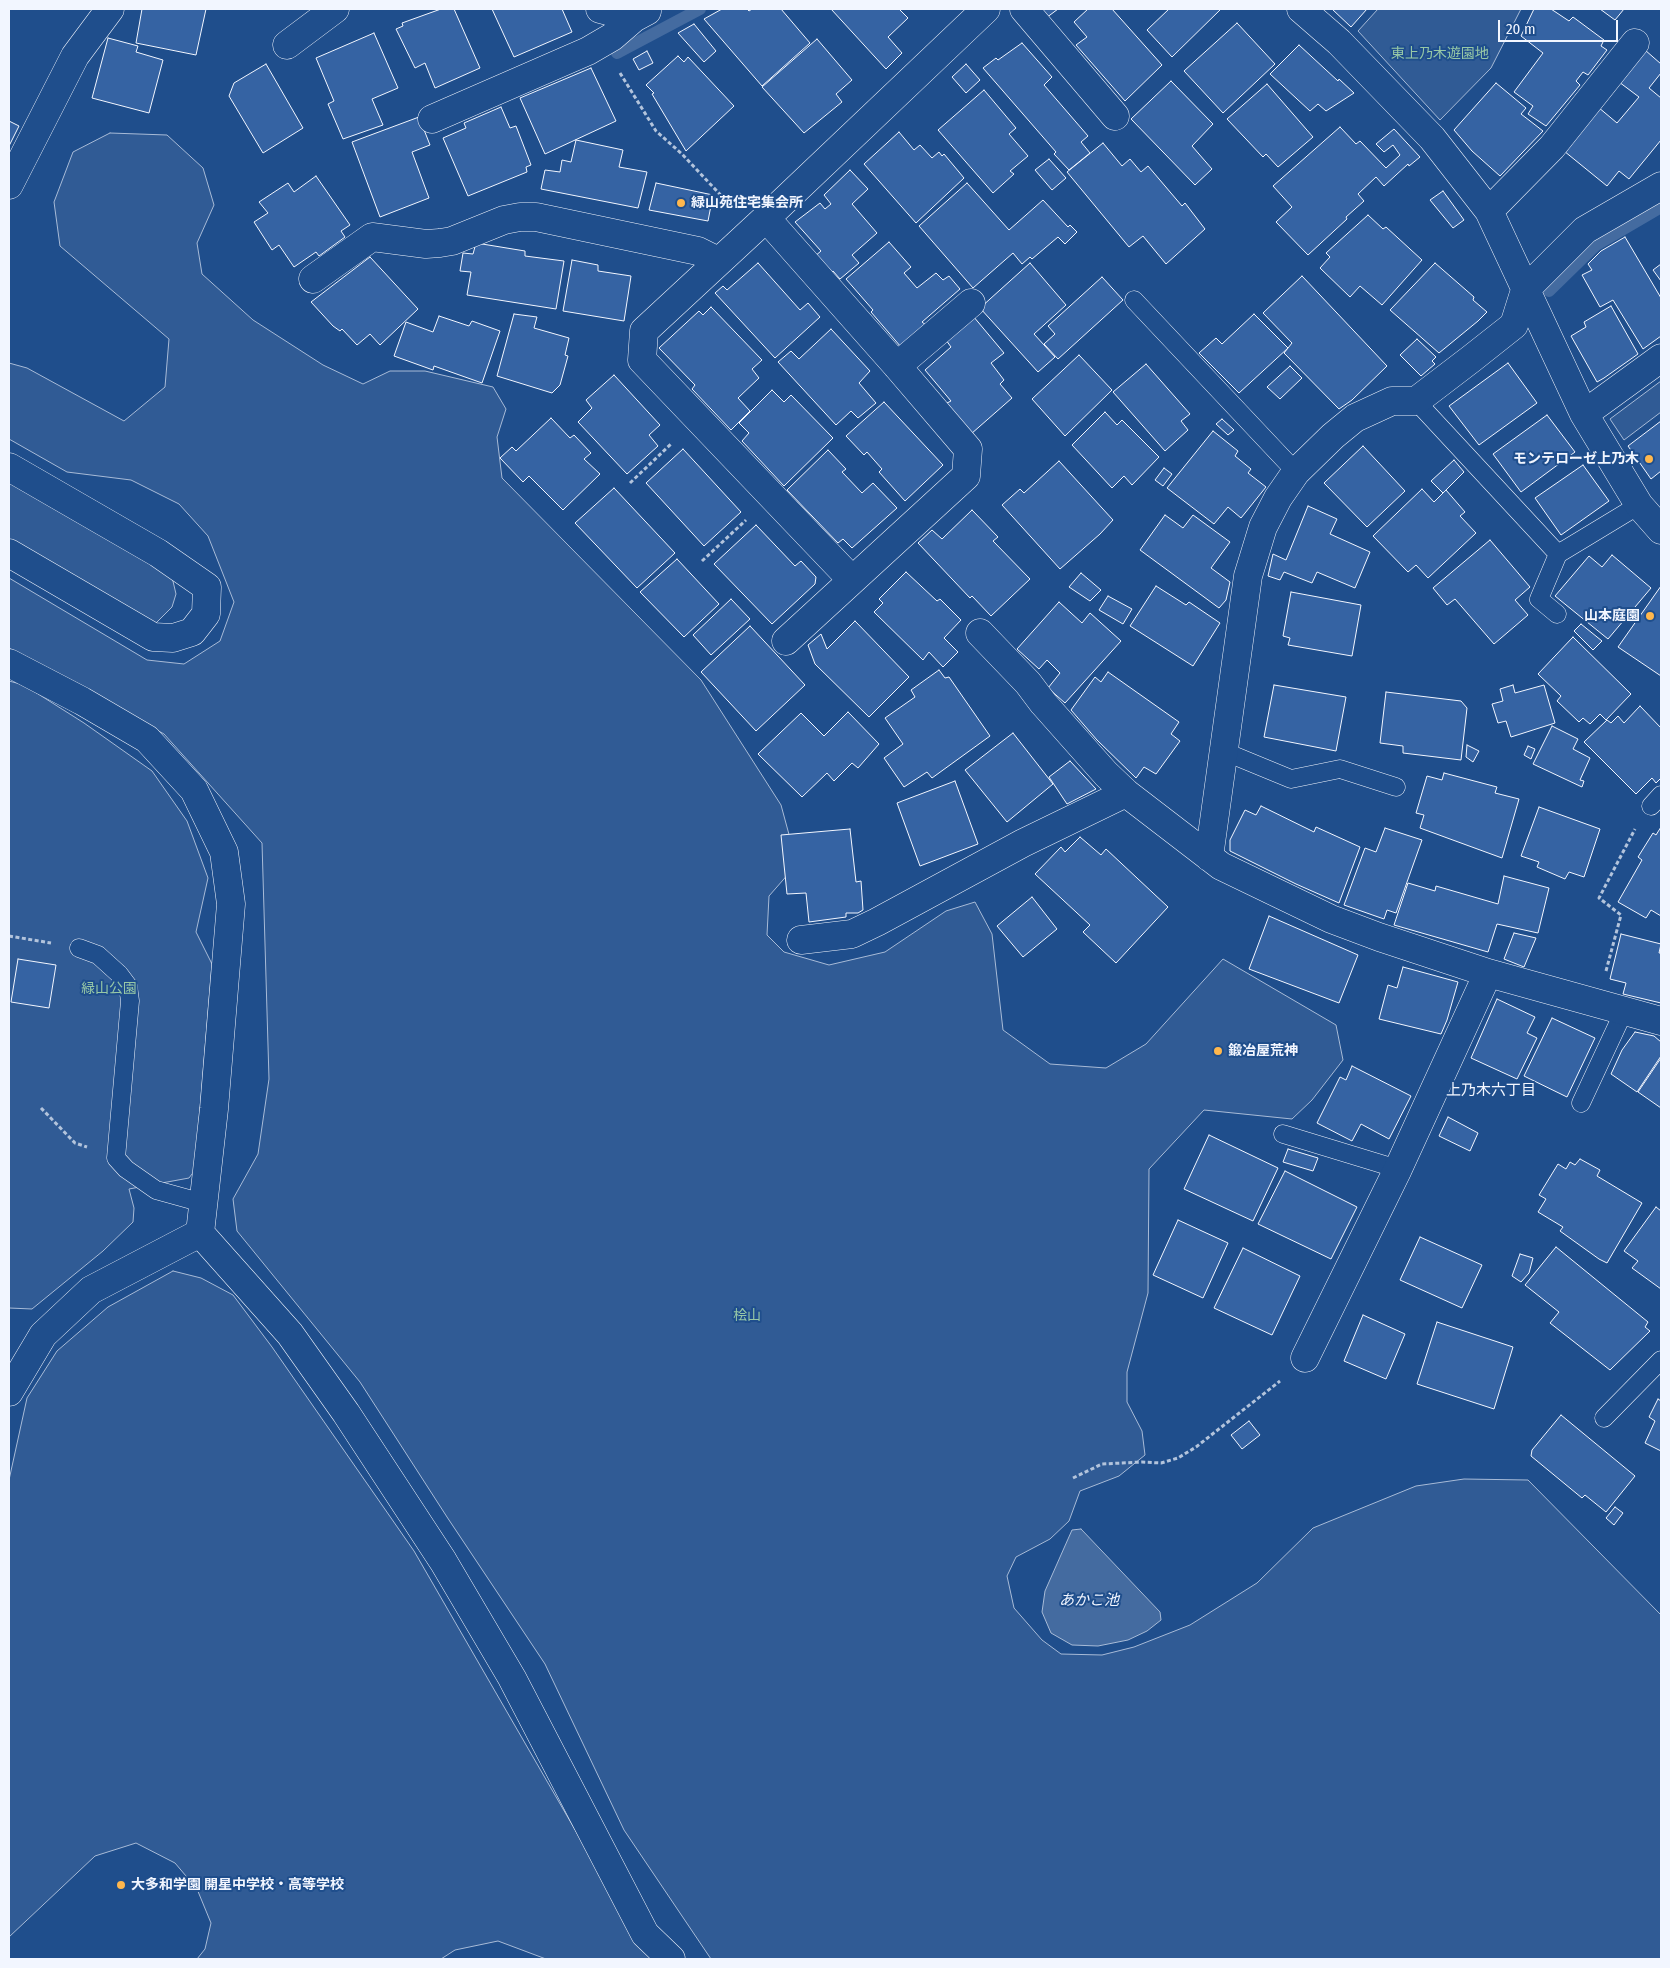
<!DOCTYPE html>
<meta charset="utf-8">
<style>
body{margin:0}
#map{position:relative;width:1670px;height:1968px;overflow:hidden;background:#1f4e8c;font-family:"Fira Sans Condensed",sans-serif}
canvas{display:block}
.frame{position:absolute;inset:0;border:10px solid #f2f6ff;pointer-events:none}
.scale{position:absolute;left:1498px;top:20px;width:120px;height:22px;box-sizing:border-box;border:2px solid #f2f6ff;border-top:0;padding-left:6px;font-size:15px;line-height:18px;white-space:nowrap;color:#f2f6ff;-webkit-text-stroke:4px #1f4e8c;paint-order:stroke}
</style>
<div id="map">
<canvas width="1670" height="1968"></canvas>
<div class="frame"></div>
<div class="scale">20 m</div>
</div>
<script>
const context = document.querySelector('canvas').getContext('2d');
context.lineJoin = 'round';
function fillPath(path, color) { context.fillStyle = color; context.fill(path, 'evenodd'); }
const toPath = rows => new Path2D(rows.map(r => 'M' + r).join(''));
function strokePath(path, color, width, dash) { context.strokeStyle = color; context.lineWidth = width; context.lineCap = dash ? 'butt' : 'round'; context.setLineDash(dash || []); context.stroke(path); }
function label(font, color, halo, rows, align = 'center') {
  context.font = font + ' "Fira Sans Condensed","Noto Sans JP",sans-serif'; context.lineWidth = 4; context.setLineDash([]); context.textBaseline = 'middle'; context.strokeStyle = halo; context.fillStyle = color; for (const [text, x, y, turn = 0] of rows) {
    context.save(); context.translate(x, y); context.rotate((+turn || 0) * Math.PI / 180); context.textAlign = isNaN(turn) ? turn : align; if (halo) context.strokeText(text, 0, 0); context.fillText(text, 0, 0); context.restore();
  }
}
const built = toPath([
 [1378,9,1521,9,1491,68,1440,120,1358,31,1378,9],
 [110,133,167,135,203,168,214,205,197,243,202,274,253,320,323,365,363,384,390,371,425,371,493,387,506,409,497,437,502,478,701,680,781,805,797,864,769,896,767,935,784,952,829,965,885,952,946,911,975,902,992,934,1003,1030,1050,1064,1106,1068,1146,1044,1223,959,1336,1025,1343,1060,1312,1100,1292,1119,1204,1110,1149,1169,1148,1293,1127,1372,1127,1402,1142,1431,1145,1455,1119,1476,1080,1491,1069,1521,1050,1539,1016,1557,1007,1576,1014,1608,1042,1640,1061,1654,1102,1655,1134,1647,1190,1625,1257,1583,1313,1528,1416,1486,1464,1479,1528,1480,1661,1615,1661,1959,711,1959,624,1830,545,1664,447,1517,360,1382,237,1231,233,1199,258,1154,269,1079,262,843,164,734,9,648,9,578,147,660,184,664,220,641,234,602,208,536,179,504,131,480,67,472,9,439,9,363,27,368,124,421,165,387,169,339,60,246,54,202,73,152,110,133],
 [1661,381,1661,412,1624,440,1610,419,1661,381],
 [9,483,23,484,172,577,176,594,172,607,155,624,9,541,9,483],
 [9,681,24,685,84,723,152,771,187,821,208,878,196,932,212,964,195,1170,189,1178,129,1189,134,1208,133,1222,103,1251,32,1309,9,1308,9,681],
 [173,1271,201,1278,233,1295,272,1347,414,1551,611,1892,660,1959,546,1959,498,1941,455,1950,441,1959,197,1959,205,1949,211,1923,197,1889,175,1863,136,1843,95,1856,9,1937,9,1480,27,1398,57,1351,108,1307,173,1271]
]);
const water = toPath([
 [1081,1529,1160,1612,1161,1620,1147,1631,1128,1640,1098,1646,1072,1645,1051,1633,1042,1612,1045,1591,1072,1530,1081,1529]
]);
const stream = toPath([
 [617,53,700,9],
 [1549,291,1596,245,1661,207]
]);
const building = toPath([
 [142,9,206,9,196,55,136,43,142,9],
 [441,9,454,9,480,68,435,88,425,63,415,68,396,29,403,26,402,23,441,9],
 [492,9,562,9,572,32,514,57,492,9],
 [722,9,747,9,749,11,752,9,781,9,810,43,762,86,704,19,722,9],
 [831,9,899,9,908,18,888,37,902,53,886,69,831,9],
 [1038,9,1058,9,1046,18,1038,9],
 [1088,9,1112,9,1162,65,1125,101,1076,45,1087,37,1074,22,1088,9],
 [1169,9,1221,9,1172,57,1147,30,1169,9],
 [1332,9,1367,9,1351,27,1332,9],
 [1534,9,1551,9,1569,21,1573,17,1604,40,1601,46,1607,50,1588,75,1583,72,1576,81,1580,85,1546,126,1528,114,1533,106,1514,92,1543,53,1521,36,1534,9],
 [1600,9,1624,9,1615,20,1600,9],
 [1237,23,1275,64,1223,113,1184,71,1237,23],
 [694,24,716,51,704,62,678,33,694,24],
 [374,33,398,88,372,99,383,125,343,139,328,104,334,101,316,58,374,33],
 [108,38,138,46,136,52,163,60,149,113,92,98,108,38],
 [817,39,852,80,836,94,842,102,804,133,762,87,817,39],
 [1022,43,1052,77,1044,85,1088,136,1081,142,1090,153,1069,170,1054,154,1056,152,983,68,996,58,998,60,1022,43],
 [1299,45,1338,81,1339,79,1354,93,1326,111,1318,104,1310,111,1270,74,1299,45],
 [1645,50,1661,64,1661,73,1649,88,1661,98,1661,140,1629,179,1619,171,1607,186,1564,151,1598,107,1617,123,1639,97,1619,82,1645,50],
 [647,51,653,63,639,70,633,59,647,51],
 [678,56,684,62,688,57,734,106,686,151,652,94,654,93,646,85,678,56],
 [266,64,303,128,263,153,229,96,234,83,266,64],
 [966,64,980,80,966,93,952,77,966,64],
 [591,68,616,121,545,154,520,98,591,68],
 [1171,81,1213,124,1192,146,1212,169,1195,185,1131,119,1171,81],
 [1496,83,1526,108,1521,114,1543,131,1500,176,1472,151,1454,130,1496,83],
 [1267,84,1313,137,1278,167,1266,154,1263,157,1227,119,1267,84],
 [984,90,1016,128,1009,134,1028,156,1010,171,1014,174,993,193,938,130,984,90],
 [501,107,510,128,516,126,531,165,526,167,527,172,468,196,443,138,466,128,464,123,501,107],
 [419,117,430,145,412,152,429,198,380,217,352,142,419,117],
 [9,121,19,126,9,146,9,121],
 [1340,127,1356,144,1360,141,1386,168,1400,155,1393,145,1384,152,1376,144,1394,129,1420,157,1409,166,1408,164,1384,186,1376,177,1358,194,1364,201,1346,217,1347,219,1308,255,1276,222,1292,207,1273,186,1340,127],
 [899,132,914,150,920,145,932,158,939,152,942,156,944,154,964,178,916,223,864,164,899,132],
 [576,140,623,150,619,167,647,172,638,208,541,189,545,170,560,172,562,160,571,162,576,140],
 [1103,143,1122,166,1130,159,1141,172,1148,166,1182,206,1185,203,1205,229,1166,264,1143,236,1129,247,1067,172,1103,143],
 [1049,159,1066,178,1052,190,1035,170,1049,159],
 [850,170,868,189,852,204,877,233,852,255,859,263,840,279,833,271,830,274,814,257,821,251,795,222,820,203,825,209,831,204,824,195,850,170],
 [316,176,350,225,341,231,345,237,319,256,316,252,294,267,279,245,272,250,254,222,268,213,259,202,288,183,294,192,316,176],
 [656,183,713,195,708,221,649,210,656,183],
 [967,183,1009,230,1043,200,1068,227,1070,225,1077,232,1065,244,1058,237,1032,259,1030,257,1022,264,1013,253,973,288,919,226,967,183],
 [1443,191,1464,220,1453,228,1430,200,1443,191],
 [1368,215,1383,229,1386,227,1422,260,1382,305,1360,286,1350,297,1320,268,1330,257,1326,253,1368,215],
 [1625,237,1661,298,1661,336,1643,349,1613,300,1600,307,1582,275,1592,270,1588,264,1601,251,1625,237],
 [889,242,911,267,904,273,917,288,936,273,943,280,949,276,960,289,922,322,926,325,901,347,871,312,873,310,846,279,889,242],
 [476,243,525,251,525,256,564,261,556,309,467,295,471,272,460,271,463,253,473,254,476,243],
 [370,257,418,309,380,345,370,334,357,345,342,329,340,331,333,326,311,302,370,257],
 [572,260,598,265,598,271,631,276,624,321,563,311,572,260],
 [758,263,800,310,808,303,820,317,775,358,715,293,723,286,727,290,758,263],
 [1030,263,1066,305,1034,334,1055,357,1038,372,980,308,1030,263],
 [1435,263,1474,297,1473,300,1487,312,1478,321,1439,353,1390,310,1435,263],
 [1661,264,1661,281,1653,270,1661,264],
 [1302,276,1387,366,1352,400,1339,409,1284,353,1292,343,1263,313,1302,276],
 [1102,277,1123,300,1058,359,1044,344,1055,334,1048,326,1102,277],
 [1611,306,1638,354,1604,378,1597,382,1571,336,1586,327,1584,322,1611,306],
 [711,307,762,360,752,369,759,378,738,398,750,411,731,430,692,389,695,385,659,348,699,311,703,315,711,307],
 [514,314,537,317,534,328,569,338,565,355,568,356,560,385,552,393,497,376,514,314],
 [1254,314,1288,348,1239,393,1199,353,1216,338,1222,344,1254,314],
 [439,316,469,326,472,321,500,331,482,383,434,366,433,370,394,356,406,322,433,332,439,316],
 [973,316,1004,353,991,363,1004,380,1000,384,1012,398,971,434,947,403,951,401,925,370,951,347,946,340,973,316],
 [831,329,870,371,859,383,876,403,858,418,851,411,836,425,778,362,791,351,799,359,831,329],
 [1417,339,1436,357,1432,361,1435,364,1421,376,1400,355,1417,339],
 [1079,355,1112,390,1065,436,1032,399,1079,355],
 [1508,363,1537,403,1479,445,1449,406,1508,363],
 [1146,364,1190,414,1181,421,1188,430,1165,451,1113,392,1146,364],
 [1290,366,1302,378,1280,399,1267,387,1290,366],
 [614,375,660,425,649,435,658,446,627,474,578,422,592,408,586,400,614,375],
 [772,390,784,402,791,395,833,438,784,486,742,441,749,433,739,423,772,390],
 [884,402,943,465,905,501,879,472,882,469,867,452,864,455,846,436,884,402],
 [1105,412,1117,425,1122,420,1159,457,1132,485,1124,476,1112,488,1072,445,1105,412],
 [1547,415,1575,452,1521,492,1493,454,1547,415],
 [551,418,570,438,574,435,591,453,584,459,600,474,563,510,529,476,523,482,500,458,512,447,516,451,551,418],
 [1222,419,1234,430,1228,435,1216,424,1222,419],
 [1661,421,1661,471,1651,479,1628,446,1661,421],
 [1213,431,1238,451,1235,456,1251,469,1248,473,1266,487,1241,518,1228,507,1214,524,1167,488,1213,431],
 [1363,446,1405,491,1367,527,1324,483,1363,446],
 [683,449,741,512,704,546,646,483,683,449],
 [828,450,846,469,842,472,862,493,873,483,897,508,852,548,843,539,838,543,787,490,828,450],
 [1454,460,1464,472,1443,493,1431,481,1454,460],
 [1059,461,1113,520,1100,534,1060,569,1002,505,1020,489,1024,493,1059,461],
 [1583,465,1609,501,1561,535,1535,498,1583,465],
 [1164,468,1172,474,1163,486,1155,480,1164,468],
 [614,488,675,553,637,588,575,523,614,488],
 [1422,489,1434,502,1446,490,1465,512,1460,516,1476,533,1428,578,1416,565,1408,572,1373,536,1422,489],
 [1308,506,1337,519,1330,534,1370,552,1355,588,1317,572,1312,583,1284,572,1280,580,1268,576,1273,554,1286,560,1308,506],
 [972,510,998,537,993,541,1030,579,991,616,972,596,970,598,918,543,932,530,942,539,972,510],
 [1165,515,1183,528,1193,515,1230,542,1211,568,1230,582,1226,600,1219,608,1140,550,1165,515],
 [756,525,795,566,801,561,816,577,815,584,772,624,714,564,756,525],
 [1490,540,1530,587,1515,600,1528,615,1494,644,1455,599,1447,605,1433,588,1490,540],
 [1612,555,1651,588,1608,639,1555,596,1589,556,1602,567,1612,555],
 [677,559,719,604,684,637,640,592,677,559],
 [906,572,937,601,940,599,961,620,944,638,958,652,943,667,929,652,923,660,874,612,883,603,879,599,906,572],
 [1081,573,1101,590,1090,601,1069,587,1081,573],
 [1156,586,1186,605,1189,602,1220,623,1193,666,1130,626,1156,586],
 [1661,586,1661,676,1618,647,1661,586],
 [1291,592,1361,605,1352,656,1288,645,1290,638,1283,636,1291,592],
 [1108,596,1132,609,1123,624,1099,610,1108,596],
 [731,599,750,619,711,655,693,635,731,599],
 [1059,602,1082,623,1090,613,1121,641,1065,703,1048,688,1060,673,1047,660,1039,669,1017,649,1059,602],
 [855,621,909,677,869,717,815,664,808,645,821,634,827,649,855,621],
 [1581,624,1602,641,1593,650,1574,631,1581,624],
 [750,626,805,685,756,731,701,672,750,626],
 [1573,637,1631,694,1606,720,1600,714,1590,724,1583,718,1579,722,1557,701,1561,696,1538,674,1573,637],
 [939,670,945,678,949,677,990,736,932,778,927,772,904,787,884,758,903,744,885,718,915,697,911,690,939,670],
 [1108,672,1179,722,1171,734,1180,741,1156,774,1144,767,1136,778,1097,740,1071,710,1095,677,1101,682,1108,672],
 [1274,685,1346,697,1336,751,1264,737,1274,685],
 [1513,685,1515,693,1544,685,1555,723,1511,737,1506,721,1498,723,1492,704,1503,701,1500,689,1513,685],
 [1386,692,1461,701,1467,708,1461,760,1403,753,1403,746,1380,743,1386,692],
 [1640,706,1661,728,1661,778,1656,783,1652,778,1636,794,1584,742,1607,720,1611,723,1618,716,1624,723,1640,706],
 [848,712,879,744,858,768,852,763,834,781,827,773,802,797,758,754,801,713,824,736,848,712],
 [1552,726,1578,739,1573,749,1590,758,1580,780,1584,781,1582,787,1533,764,1552,726],
 [1013,733,1053,784,1007,822,965,770,1013,733],
 [1467,745,1479,751,1473,762,1466,757,1467,745],
 [1528,746,1535,749,1531,759,1524,755,1528,746],
 [1070,761,1096,789,1067,804,1049,777,1070,761],
 [1444,773,1497,787,1495,793,1519,799,1502,858,1420,828,1424,815,1416,813,1427,776,1442,780,1444,773],
 [955,781,978,844,920,866,897,803,955,781],
 [1261,806,1314,832,1316,827,1360,847,1339,903,1296,884,1230,851,1230,840,1245,810,1256,815,1261,806],
 [1539,807,1600,829,1584,877,1569,872,1565,879,1537,867,1539,862,1521,856,1539,807],
 [1661,827,1661,916,1651,910,1646,918,1618,902,1642,860,1638,857,1653,833,1656,835,1661,827],
 [1385,828,1422,840,1396,913,1387,910,1384,919,1344,905,1365,848,1376,852,1385,828],
 [850,829,856,882,861,881,863,910,858,913,846,913,846,917,809,922,806,893,787,894,781,835,850,829],
 [1080,837,1101,855,1106,849,1168,907,1116,963,1083,932,1090,925,1035,874,1061,847,1065,852,1080,837],
 [1504,876,1549,888,1538,933,1497,924,1488,952,1394,925,1408,883,1435,891,1436,886,1498,904,1504,876],
 [1032,897,1057,929,1023,957,997,926,1032,897],
 [1269,916,1358,955,1339,1003,1249,969,1269,916],
 [1514,933,1536,938,1524,967,1504,959,1514,933],
 [1621,934,1661,944,1659,953,1661,953,1661,1003,1623,994,1626,983,1610,979,1621,934],
 [18,959,56,965,49,1008,11,1002,18,959],
 [1403,967,1458,982,1447,1020,1441,1034,1379,1019,1388,985,1397,988,1403,967],
 [1497,999,1535,1017,1527,1033,1537,1038,1517,1079,1471,1058,1497,999],
 [1552,1018,1595,1038,1567,1097,1524,1076,1552,1018],
 [1635,1032,1654,1036,1661,1042,1661,1056,1637,1092,1611,1074,1622,1050,1635,1032],
 [1661,1058,1661,1108,1638,1092,1661,1058],
 [1352,1066,1411,1096,1389,1139,1361,1124,1352,1141,1317,1123,1340,1077,1346,1080,1352,1066],
 [1448,1117,1478,1133,1470,1151,1439,1136,1448,1117],
 [1209,1135,1278,1168,1253,1221,1184,1189,1209,1135],
 [1288,1149,1318,1158,1313,1171,1283,1162,1288,1149],
 [1580,1159,1600,1170,1597,1176,1642,1203,1607,1263,1599,1259,1560,1231,1563,1227,1538,1212,1546,1199,1539,1195,1558,1164,1566,1169,1570,1162,1575,1165,1580,1159],
 [1285,1171,1357,1207,1331,1259,1258,1224,1285,1171],
 [1656,1207,1661,1211,1661,1289,1632,1268,1638,1261,1624,1251,1656,1207],
 [1178,1220,1228,1243,1203,1298,1153,1275,1178,1220],
 [1420,1237,1482,1265,1462,1308,1400,1280,1420,1237],
 [1556,1247,1648,1322,1645,1327,1650,1331,1610,1370,1550,1323,1559,1312,1525,1285,1556,1247],
 [1243,1248,1300,1276,1272,1335,1214,1308,1243,1248],
 [1520,1254,1533,1258,1529,1273,1521,1282,1512,1276,1520,1254],
 [1363,1315,1405,1334,1386,1379,1344,1361,1363,1315],
 [1437,1322,1513,1347,1494,1409,1417,1384,1437,1322],
 [1658,1399,1661,1401,1661,1451,1645,1443,1655,1421,1649,1417,1658,1399],
 [1561,1415,1635,1476,1606,1512,1585,1495,1582,1498,1531,1456,1532,1450,1561,1415],
 [1249,1421,1260,1435,1242,1449,1231,1435,1249,1421],
 [1615,1507,1623,1513,1614,1525,1606,1518,1615,1507]
]);
const path = toPath([
 [620,73,656,131,682,154,729,204],
 [630,483,672,443],
 [702,561,746,520],
 [9,936,51,943],
 [1606,971,1621,915,1599,898,1635,829],
 [41,1108,75,1143,87,1147],
 [1073,1478,1102,1464,1142,1462,1161,1463,1178,1458,1196,1447,1280,1381]
]);
const lane = toPath([
 [1134,300,1296,472],
 [1416,401,1558,554,1639,505],
 [1557,614,1539,599,1558,554],
 [1223,751,1291,779,1340,769,1396,787],
 [1651,806,1661,795],
 [79,948,98,955,119,974,128,986,130,1001,116,1158,126,1169,156,1190,203,1203],
 [1581,1103,1624,1011],
 [1283,1134,1398,1169],
 [1604,1418,1661,1360]
]);
const street = toPath([
 [600,9,634,18,647,11],
 [1024,9,1115,116],
 [1301,9,1339,42,1432,138,1489,211,1584,414,1639,505,1661,530],
 [287,45,335,9],
 [432,119,588,51,612,37,634,18],
 [9,185,75,56,110,9],
 [1489,211,1552,147,1635,43],
 [766,218,897,366,968,449,966,476,786,641],
 [313,279,372,237,426,244,440,243,452,241,504,220,520,217,536,217,698,251,718,261],
 [897,366,971,303],
 [1584,414,1661,358],
 [9,467,158,553,207,587,206,614,192,632,173,638,153,637,9,553],
 [852,580,642,360,644,331,766,218,986,9],
 [980,633,1028,683,1043,703,1106,774,1126,793,1221,866,1331,919,1379,937,1488,973],
 [9,663,82,701,147,739,194,790,224,852,231,904,214,1109,200,1233,290,1334,346,1413,443,1561,512,1678,645,1934,671,1959],
 [1209,857,1248,576,1263,527,1278,498,1296,472,1333,436,1355,418,1392,401,1416,401,1471,359,1514,325,1525,290,1585,230,1661,186],
 [801,940,852,934,877,922,1023,843,1126,793],
 [1305,1358,1398,1169,1488,973,1661,1021],
 [9,1392,43,1335,91,1290,200,1233]
]);
const markers = [
 [681,203,5,"#ffb74d"],
 [1649,459,5,"#ffb74d"],
 [1650,616,5,"#ffb74d"],
 [1218,1051,5,"#ffb74d"],
 [121,1885,5,"#ffb74d"]
];
const parkNames = [
 ["東上乃木遊園地",1440,54],
 ["緑山公園",109,989],
 ["桧山",747,1316]
];
const poiNames = [
 ["緑山苑住宅集会所",691,203],
 ["モンテローゼ上乃木",1639,459,"right"],
 ["山本庭園",1640,616,"right"],
 ["鍛冶屋荒神",1228,1051],
 ["大多和学園 開星中学校・高等学校",131,1885]
];
const neighbourhoodNames = [
 ["上乃木六丁目",1491,1091]
];
const waterNames = [
 ["あかこ池",1089,1601]
];
fillPath(built, '#305b95');
strokePath(built, '#a8bbd7', 1);
fillPath(water, '#446ba0');
strokePath(water, '#a8bbd7', 1);
strokePath(stream, '#446ba0', 12);
fillPath(building, '#3563a3');
strokePath(building, '#f2f6ff', 1);
strokePath(lane, '#f2f6ff', 19);
strokePath(street, '#f2f6ff', 29);
strokePath(path, '#b3c4dc', 3, [4, 2.5]);
strokePath(lane, '#1f4e8c', 18);
strokePath(street, '#1f4e8c', 28);
for (const [x, y, r, color] of markers) { const dot = new Path2D(); dot.arc(x, y, r, 0, 2 * Math.PI); context.fillStyle = color; context.fill(dot); strokePath(dot, '#1f4e8c', 2); }
label('14px', '#97c8a6', '#1f4e8c', parkNames);
label('bold 14px', '#f2f6ff', '#1f4e8c', poiNames, 'left');
label('15px', '#f2f6ff', '#1f4e8c', neighbourhoodNames);
label('italic 15px', '#f2f6ff', '#1f4e8c', waterNames);
</script>
